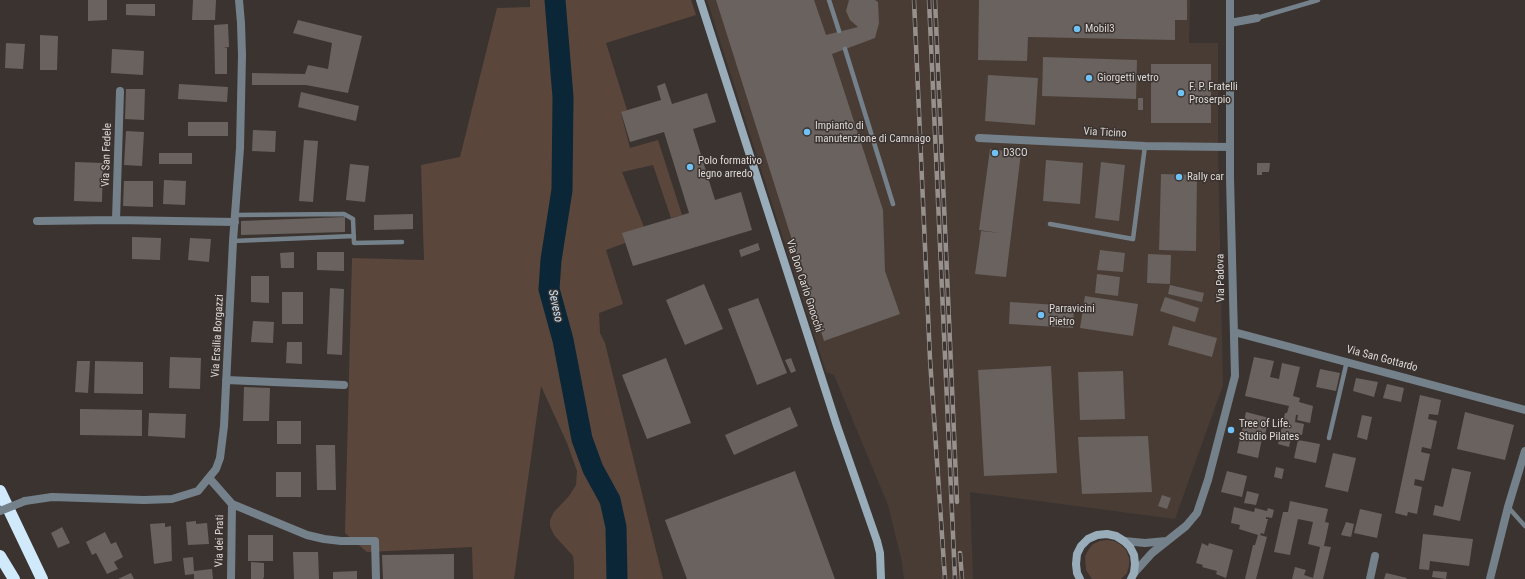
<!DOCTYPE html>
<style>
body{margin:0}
canvas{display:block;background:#3a3330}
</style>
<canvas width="1525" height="579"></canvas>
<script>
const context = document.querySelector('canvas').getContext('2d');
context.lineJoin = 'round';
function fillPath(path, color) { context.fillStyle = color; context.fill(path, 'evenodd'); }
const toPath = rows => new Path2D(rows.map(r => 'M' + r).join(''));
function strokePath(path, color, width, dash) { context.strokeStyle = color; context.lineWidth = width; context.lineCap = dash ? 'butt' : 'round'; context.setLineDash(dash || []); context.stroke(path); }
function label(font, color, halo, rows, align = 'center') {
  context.font = font + ' "Roboto Condensed",sans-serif'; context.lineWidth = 3; context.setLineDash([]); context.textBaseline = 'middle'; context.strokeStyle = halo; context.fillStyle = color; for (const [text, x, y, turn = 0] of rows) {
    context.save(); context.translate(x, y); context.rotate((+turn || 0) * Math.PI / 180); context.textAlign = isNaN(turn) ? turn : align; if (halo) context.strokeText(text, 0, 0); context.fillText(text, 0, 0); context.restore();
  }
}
const built = toPath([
 [707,0,1190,0,1189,43,1218,43,1218,148,1223,385,1175,519,970,492,973,579,904,579,902,562,888,505,834,375,826,372]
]);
const green = toPath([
 [530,0,691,0,696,15,606,43,627,110,621,113,630,148,658,140,682,215,671,218,653,165,622,172,644,227,625,243,606,250,623,304,599,313,600,333,605,343,663,579,574,579,574,564,573,556,554,535,550,526,550,520,554,512,569,496,576,485,577,471,567,443,541,386,514,579,473,579,472,547,367,552,345,533,352,258,424,260,421,165,460,157,497,8,530,7],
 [1107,540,1114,541,1121,545,1126,550,1129,558,1129,565,1127,573,1121,579,1092,579,1086,570,1085,556,1089,549,1093,544,1100,541]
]);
const river = toPath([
 [555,0,563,97,562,190,551,260,549,289,563,340,582,439,593,469,610,500,616,527,617,579]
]);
const building = toPath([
 [88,0,107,0,107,20,88,21],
 [193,0,216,0,215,20,192,20],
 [716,0,814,0,826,35,858,27,850,20,846,11,849,0,875,0,878,2,879,23,875,38,832,54,883,210,885,271,900,314,824,341],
 [979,0,1187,0,1187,20,1175,20,1175,40,1028,37,1027,61,978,60],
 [126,4,155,4,155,16,126,15],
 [298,20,362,36,348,93,306,85,252,85,252,73,305,74,308,65,328,69,332,43,293,33],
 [228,24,229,47,223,48,227,48,227,74,215,74,214,25],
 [40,35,58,36,57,70,40,70],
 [6,43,25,44,23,69,5,68],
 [112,49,144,51,143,75,111,73],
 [1043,57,1137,60,1136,99,1042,96],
 [1151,64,1211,64,1211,123,1151,123],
 [988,75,1038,78,1035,125,985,121],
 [665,83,672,104,707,93,716,122,693,129,715,200,741,192,752,230,633,266,622,233,689,213,664,132,630,142,621,112,661,100,657,86],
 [179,84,228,87,227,102,178,99],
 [126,89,145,89,144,120,125,119],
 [301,92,359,106,356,121,298,107],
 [1138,98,1143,98,1143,110,1138,110],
 [188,122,228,122,228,136,188,136],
 [253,130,276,131,275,152,252,151],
 [126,131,144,132,142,166,124,165],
 [304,140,318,141,313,202,299,201],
 [990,149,1021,153,1006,277,975,274,981,231,1000,233,979,230],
 [159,153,192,153,192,164,159,164],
 [1046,160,1083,163,1080,204,1043,201],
 [75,162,103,163,102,202,74,201],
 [1101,162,1125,165,1119,221,1095,218],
 [1257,163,1270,163,1269,172,1262,172,1262,175,1257,175],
 [350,164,369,166,365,202,346,200],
 [1161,174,1197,175,1196,251,1159,250],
 [164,180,186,181,185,205,163,204],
 [124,181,153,181,153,207,123,206],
 [413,214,413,229,374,230,374,215],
 [345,217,345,232,241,235,241,221],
 [132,237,161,238,160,260,132,259],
 [190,238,211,239,209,262,188,260],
 [758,243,760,250,741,257,739,250],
 [1100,250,1125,253,1123,272,1097,270],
 [294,252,294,268,281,268,280,253],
 [317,252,344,252,344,271,317,270],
 [1148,254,1171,255,1170,284,1147,283],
 [1097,274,1120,277,1118,296,1095,293],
 [251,276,269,276,269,303,251,302],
 [704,284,723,329,685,345,666,300],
 [1170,285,1204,293,1202,302,1168,294],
 [330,288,344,289,342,355,327,354],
 [282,292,303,292,303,324,282,324],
 [1085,296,1138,304,1133,336,1080,328],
 [1165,297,1199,308,1195,322,1160,311],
 [758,298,787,373,757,385,728,309],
 [1010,302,1074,306,1073,328,1009,324],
 [253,321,274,322,273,343,251,342],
 [1173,326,1217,338,1212,357,1168,345],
 [287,342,302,342,302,364,286,363],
 [170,357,201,358,200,389,169,388],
 [1254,357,1274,361,1270,377,1279,379,1282,363,1300,367,1293,396,1300,398,1299,402,1313,406,1310,423,1297,420,1298,415,1296,415,1295,422,1304,424,1302,435,1292,433,1289,447,1278,444,1285,413,1287,413,1289,406,1245,396],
 [666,358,691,423,647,439,622,375],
 [791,358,796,371,791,373,785,360],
 [77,361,90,361,88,393,75,392],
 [95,361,143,362,143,394,94,393],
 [1051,366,1057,473,984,476,978,370],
 [1320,369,1340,373,1336,391,1316,387],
 [1123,371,1125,419,1080,420,1078,372],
 [1356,378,1378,382,1374,397,1353,391],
 [1387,384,1404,388,1401,402,1383,398],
 [244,387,270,388,269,421,243,421],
 [1420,395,1441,400,1438,415,1429,414,1428,419,1437,421,1431,449,1422,447,1421,452,1430,454,1424,481,1415,479,1414,485,1422,487,1417,514,1408,512,1407,516,1395,513],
 [790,407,798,426,734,455,725,435],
 [80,409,142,410,142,436,80,435],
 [1246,412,1269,418,1265,435,1263,434,1258,458,1237,453],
 [1465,412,1514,425,1505,460,1457,449],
 [149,413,186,414,185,438,148,436],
 [1362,415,1372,417,1367,440,1357,437],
 [277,421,301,421,301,444,277,444],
 [1148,436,1152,492,1082,494,1078,437],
 [1298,440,1320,444,1316,463,1294,458],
 [316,445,335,445,336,490,317,490],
 [1333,453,1356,458,1348,492,1325,487],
 [1276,467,1284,469,1282,479,1274,477],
 [1452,468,1471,472,1460,521,1433,515,1435,505,1443,507],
 [795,471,835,579,687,579,665,520],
 [1227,471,1247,476,1242,497,1221,492],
 [276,472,301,472,301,497,276,497],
 [1247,491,1259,494,1256,505,1244,503],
 [1162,495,1171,498,1167,509,1158,506],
 [1290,501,1328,509,1325,522,1329,523,1324,546,1331,547,1323,579,1292,579,1295,567,1306,570,1304,575,1313,578,1320,547,1308,544,1313,522,1298,519,1290,555,1274,552,1283,512,1288,512],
 [1234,507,1254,512,1255,508,1267,511,1268,508,1274,510,1272,518,1266,517,1266,519,1268,519,1264,534,1261,533,1260,535,1267,537,1256,579,1245,579,1253,545,1255,545,1258,535,1239,529,1240,525,1231,523],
 [1360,509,1382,514,1377,538,1354,533],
 [196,521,196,524,207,523,209,544,188,545,186,522],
 [1346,522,1354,524,1351,537,1341,535],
 [165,523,165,527,171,526,172,561,154,564,150,524],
 [62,527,70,543,58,548,51,533],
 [105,532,111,544,116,542,123,557,114,562,118,569,107,574,96,553,92,555,86,542],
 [1423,534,1473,539,1469,566,1430,561,1429,570,1419,569],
 [248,535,273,535,273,561,248,561],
 [1202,543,1208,546,1209,543,1233,550,1226,578,1216,574,1217,571,1202,567,1203,565,1196,563],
 [293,552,318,552,319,579,294,579],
 [454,554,454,579,383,579,382,555],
 [193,557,194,571,212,569,213,579,194,579,194,574,185,575,183,558],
 [251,562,264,563,264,577,263,579,251,579],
 [357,571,357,579,333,579,333,572],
 [1433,571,1447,572,1446,579,1432,577],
 [131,573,134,579,118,579],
 [1386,573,1407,578,1406,579,1384,579]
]);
const lane = toPath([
 [829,0,839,31],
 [1257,18,1318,0],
 [845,49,893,204],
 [235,215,344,214,353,219,354,243,402,242],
 [1050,224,1133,239,1145,146],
 [233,241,354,236],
 [1329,438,1347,361],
 [1508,507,1525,526]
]);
const street = toPath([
 [1230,23,1257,18],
 [979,138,1145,146,1230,147],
 [116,220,120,91],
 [37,221,116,220,235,222],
 [1234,332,1525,410],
 [226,380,344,385],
 [210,479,232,504,307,535,324,539,341,541,375,541,376,579],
 [25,501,52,497,144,500,172,499,198,491,216,469,220,458,224,426,233,241,240,148,242,55,241,23,239,0],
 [1124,541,1145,543,1166,541],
 [1134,573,1152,553,1186,526,1197,513,1208,480,1235,376,1230,178,1230,0],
 [231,579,232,504],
 [1370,579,1375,556],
 [1490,579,1508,507,1525,451]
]);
const secondary = toPath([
 [700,0,837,426,877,541,880,553,881,579],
 [1080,579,1077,573,1076,564,1077,554,1081,546,1088,539,1097,535,1107,534,1116,536,1124,541,1130,547,1134,555,1135,564,1134,573,1131,579]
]);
const highway = toPath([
 [0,491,42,579],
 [0,556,14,579]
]);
const rail = toPath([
 [914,0,930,359,945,579],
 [929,0,955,579],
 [935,0,957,502],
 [960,553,962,579]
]);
const streetBridge = toPath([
 [0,511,25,501]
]);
const markers = [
 [1077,29,4,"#70c1f4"],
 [1089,78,4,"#70c1f4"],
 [1181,93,4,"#70c1f4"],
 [807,132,4,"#70c1f4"],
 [995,153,4,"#70c1f4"],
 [690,167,4,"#70c1f4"],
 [1179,177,4,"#70c1f4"],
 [1041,315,4,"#70c1f4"],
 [1231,430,4,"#70c1f4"]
];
const poiNames = [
 ["Mobil3",1085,29],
 ["Giorgetti vetro",1097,78],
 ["F. P. Fratelli",1189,87],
 ["Proserpio",1189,100],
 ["Impianto di",815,126],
 ["manutenzione di Camnago",815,139],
 ["D3CO",1003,153],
 ["Polo formativo",698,161],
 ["legno arredo",698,174],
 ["Rally car",1187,177],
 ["Parravicini",1049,309],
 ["Pietro",1049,322],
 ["Tree of Life.",1239,424],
 ["Studio Pilates",1239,437]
];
const streetNames = [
 ["Via Ticino",1105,133,3],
 ["Via San Fedele",107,155,-88],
 ["Via Padova",1221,278,-91],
 ["Via Don Carlo Gnocchi",804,286,72],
 ["Via Ersilia Borgazzi",218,336,-87],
 ["Via San Gottardo",1382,359,15],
 ["Via dei Prati",220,541,-89]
];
const waterNames = [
 ["Seveso",555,306,78]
];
fillPath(built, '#493c35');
fillPath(green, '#5b463b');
strokePath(river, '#0b2636', 21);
fillPath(building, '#69625e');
strokePath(lane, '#75818a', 4.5);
strokePath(street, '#75818a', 8);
strokePath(secondary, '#98acba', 8);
strokePath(highway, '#d1eafb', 12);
strokePath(rail, '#97918e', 4.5);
strokePath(rail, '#3a3330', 3, [9]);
strokePath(streetBridge, '#75818a', 8);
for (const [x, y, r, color] of markers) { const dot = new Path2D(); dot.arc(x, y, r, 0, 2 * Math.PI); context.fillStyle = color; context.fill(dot); strokePath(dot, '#3a3330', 1.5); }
label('11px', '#dedad7', '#3a3330', poiNames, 'left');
label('11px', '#dedad7', '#3a3330', streetNames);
label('italic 12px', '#c4e3f9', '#3a3330', waterNames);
</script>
